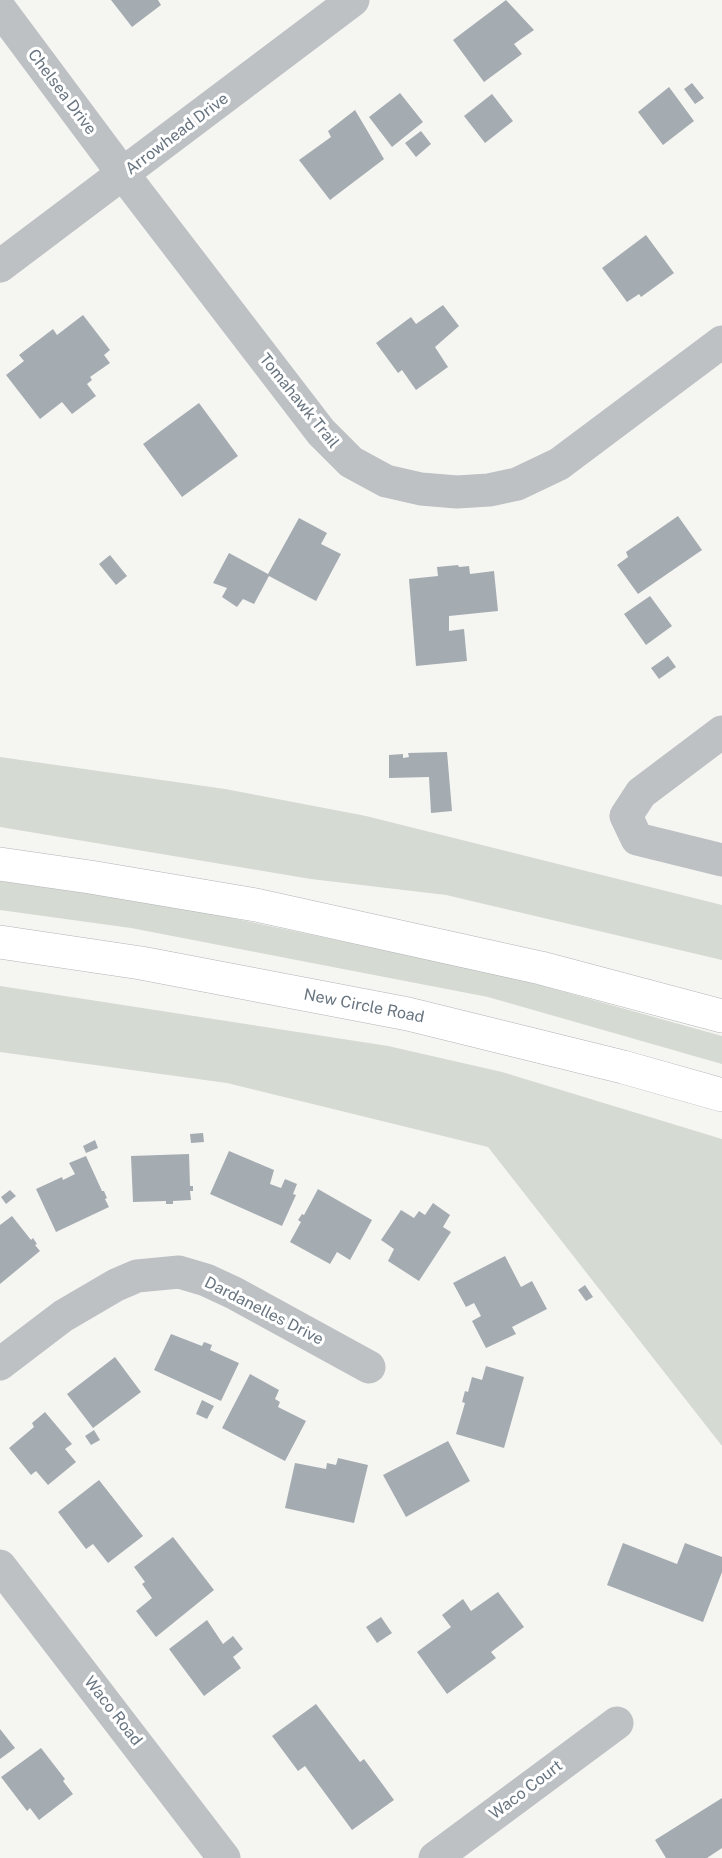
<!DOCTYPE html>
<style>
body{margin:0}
canvas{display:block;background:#f5f5f2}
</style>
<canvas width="722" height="1858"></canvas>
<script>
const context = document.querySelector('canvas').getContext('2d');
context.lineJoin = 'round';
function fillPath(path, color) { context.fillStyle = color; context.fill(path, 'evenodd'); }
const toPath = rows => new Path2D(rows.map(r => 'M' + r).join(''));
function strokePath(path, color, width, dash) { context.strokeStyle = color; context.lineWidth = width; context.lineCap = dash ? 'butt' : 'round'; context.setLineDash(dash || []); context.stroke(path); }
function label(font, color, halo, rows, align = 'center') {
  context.font = font + ' "Public Sans",sans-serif'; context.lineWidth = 6; context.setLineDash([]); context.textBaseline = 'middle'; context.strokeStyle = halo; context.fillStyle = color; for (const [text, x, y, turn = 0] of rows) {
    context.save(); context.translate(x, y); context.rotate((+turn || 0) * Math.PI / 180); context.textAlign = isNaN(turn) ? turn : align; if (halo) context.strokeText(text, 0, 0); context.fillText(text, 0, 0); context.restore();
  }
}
const green = toPath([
 [0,757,225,789,366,816,722,905,722,960,446,895,311,879,0,827],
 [0,881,151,901,507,976,722,1036,722,1064,488,997,131,928,0,910],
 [0,986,388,1046,502,1072,722,1139,722,1446,488,1147,227,1083,0,1052]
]);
const building = toPath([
 [111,0,158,0,161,5,132,27],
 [506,0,534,30,514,44,522,54,484,82,453,40],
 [692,83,704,98,695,104,684,89],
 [669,87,694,121,663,145,638,112],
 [400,93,423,122,392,147,369,117],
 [492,94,513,121,485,143,464,116],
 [355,110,384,159,330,200,299,160,331,137,328,131],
 [421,131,431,144,416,157,405,143],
 [646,235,674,273,641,297,639,294,627,302,602,268],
 [443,305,459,326,435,347,448,367,416,390,402,370,398,373,376,343,411,317,416,324],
 [83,315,110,350,104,355,110,363,90,377,92,380,87,384,96,396,72,414,62,402,40,419,6,375,24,361,19,355,53,329,57,335],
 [199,403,238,456,182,497,143,444],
 [678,516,702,550,638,594,617,565,628,557,626,552],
 [299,518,327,533,321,544,341,554,316,601,269,576,254,604,243,599,237,607,222,597,227,588,213,583,229,553,268,574],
 [110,555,127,576,116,585,99,564],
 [458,565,459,567,469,566,470,574,494,571,498,611,449,616,449,631,464,629,467,661,416,666,409,579,438,576,437,567],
 [650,596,672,626,646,645,624,614],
 [668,656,676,667,659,679,651,668],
 [447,752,452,811,431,813,429,777,389,778,389,755,403,754,403,758,409,757,408,753],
 [203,1133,204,1142,191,1143,190,1134],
 [95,1140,98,1148,86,1153,83,1146],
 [229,1151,274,1170,270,1184,281,1188,285,1179,297,1184,293,1194,296,1195,282,1226,210,1194],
 [189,1154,190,1186,193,1186,193,1191,190,1191,191,1200,173,1201,173,1204,166,1204,166,1201,133,1202,131,1156],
 [86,1156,102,1191,104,1191,107,1198,105,1199,109,1207,56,1232,36,1189,62,1177,63,1180,75,1174,69,1163],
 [318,1189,372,1220,350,1260,337,1252,330,1264,290,1242,301,1222,298,1220,302,1214,304,1215],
 [10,1190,16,1196,6,1204,1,1197],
 [433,1203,450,1215,443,1227,451,1232,419,1281,388,1261,394,1249,381,1240,401,1210,414,1218,419,1211,425,1215],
 [12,1216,31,1240,33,1238,37,1244,35,1245,40,1251,0,1284,0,1225],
 [505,1256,521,1287,532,1281,547,1309,512,1327,516,1334,486,1348,472,1321,481,1316,474,1303,466,1307,453,1283],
 [585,1285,593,1297,586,1301,578,1290],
 [171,1334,202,1346,204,1342,212,1345,210,1350,239,1363,221,1401,154,1370],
 [115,1357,141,1392,93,1428,67,1394],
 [486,1366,524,1377,504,1448,456,1434,465,1403,462,1402,465,1391,468,1392,472,1377,482,1380],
 [250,1374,279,1390,275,1399,280,1402,278,1407,306,1421,285,1461,222,1428],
 [202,1400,214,1406,207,1419,196,1414],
 [45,1412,72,1444,65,1449,76,1462,48,1485,36,1471,31,1475,9,1448,34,1427,32,1423],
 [94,1430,100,1440,91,1445,85,1436],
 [448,1441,470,1481,406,1517,383,1475],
 [338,1458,368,1465,354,1523,285,1508,295,1463,326,1469,327,1463,336,1465],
 [99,1480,143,1536,108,1563,93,1544,86,1549,58,1512],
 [173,1537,214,1590,156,1637,136,1611,152,1598,142,1584,145,1582,134,1567],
 [623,1543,677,1564,685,1543,722,1557,722,1572,703,1622,607,1585],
 [498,1592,524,1627,491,1652,496,1658,447,1694,417,1652,451,1627,442,1615,463,1599,471,1611],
 [381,1617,392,1633,377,1643,366,1627],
 [207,1620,223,1644,233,1636,243,1649,233,1657,241,1668,204,1696,169,1649],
 [316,1704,360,1762,364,1759,394,1800,352,1830,305,1766,298,1771,272,1736],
 [0,1729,15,1748,0,1759],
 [41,1748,65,1779,63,1781,73,1794,39,1820,30,1808,27,1811,1,1777],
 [722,1798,722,1848,707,1858,666,1858,655,1840]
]);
const minor = toPath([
 [0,9,123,174,321,432,351,462,386,481,421,489,457,492,489,490,517,484,559,464,722,342],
 [0,266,353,0],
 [722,732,641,793,626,816,637,839,722,860],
 [0,1364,63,1316,116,1285,137,1276,179,1272,206,1280,234,1293,369,1367],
 [0,1566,224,1858],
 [435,1858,617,1723]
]);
const highway = toPath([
 [0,864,90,877,256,905,541,968,722,1016],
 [0,942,141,963,408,1014,623,1067,722,1095]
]);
const streetNames = [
 ["Chelsea Drive",62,92,53],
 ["Arrowhead Drive",177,134,-37],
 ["Tomahawk Trail",299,401,51],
 ["New Circle Road",364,1006,11],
 ["Dardanelles Drive",264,1311,27],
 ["Waco Road",113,1711,52],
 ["Waco Court",526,1790,-37]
];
fillPath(green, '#d5dad2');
fillPath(building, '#a5acb1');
strokePath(highway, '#b1b4b7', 34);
strokePath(minor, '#bdc1c4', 33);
strokePath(highway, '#fff', 33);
label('16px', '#687580', '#fff', streetNames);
</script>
